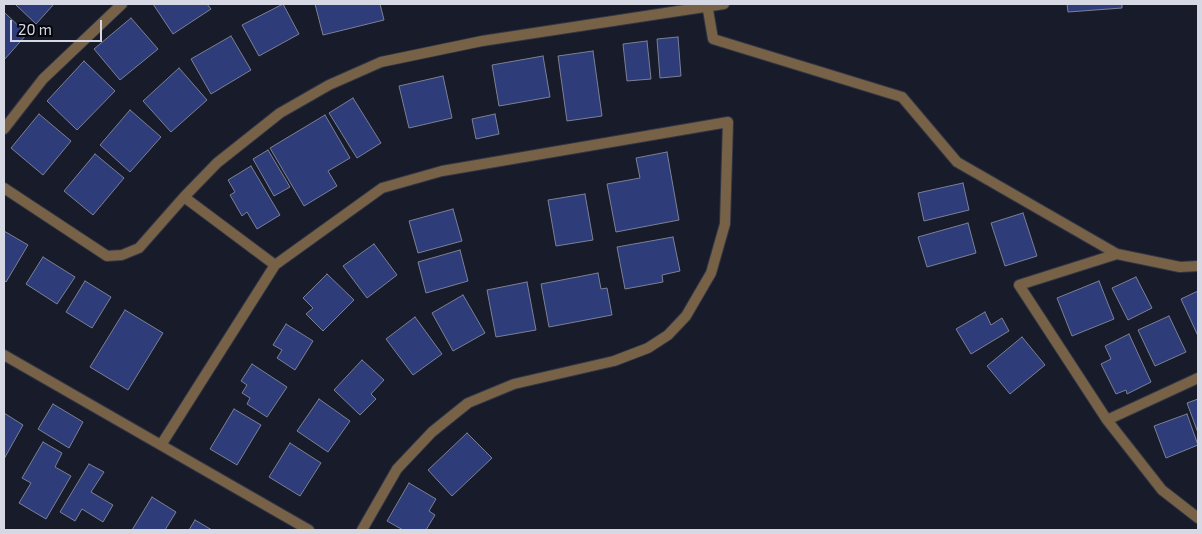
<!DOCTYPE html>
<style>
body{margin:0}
#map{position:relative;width:1202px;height:534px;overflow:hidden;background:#171b2a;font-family:"Exo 2",sans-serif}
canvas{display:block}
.frame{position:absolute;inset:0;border:5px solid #d6d9e4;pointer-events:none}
.scale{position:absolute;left:10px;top:20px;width:92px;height:22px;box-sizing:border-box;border:2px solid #d6d9e4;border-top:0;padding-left:6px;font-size:15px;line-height:18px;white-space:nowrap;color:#d6d9e4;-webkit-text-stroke:4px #05060c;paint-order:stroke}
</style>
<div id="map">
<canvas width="1202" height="534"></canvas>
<div class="frame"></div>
<div class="scale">20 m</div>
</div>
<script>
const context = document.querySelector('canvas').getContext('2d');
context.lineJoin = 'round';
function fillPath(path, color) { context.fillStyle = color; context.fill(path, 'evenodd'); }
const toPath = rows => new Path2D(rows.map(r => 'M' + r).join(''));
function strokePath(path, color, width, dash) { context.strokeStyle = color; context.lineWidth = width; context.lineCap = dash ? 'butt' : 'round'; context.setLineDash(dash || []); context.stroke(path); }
const building = toPath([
 [15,4,54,4,36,24,15,4],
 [153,4,207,4,211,9,173,34,153,4],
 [283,4,299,34,259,56,242,25,283,4],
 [315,4,380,4,384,20,323,35,315,4],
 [1067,4,1122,4,1122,8,1068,12,1067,4],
 [4,12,27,34,4,60,4,12],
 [131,18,158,49,120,80,94,49,131,18],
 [231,36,251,70,211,94,191,59,231,36],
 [678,37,681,76,660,78,657,39,678,37],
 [647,41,651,79,627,81,623,44,647,41],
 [593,51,602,116,567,121,558,56,593,51],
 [543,56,550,97,499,106,492,65,543,56],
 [84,61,115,91,77,130,47,101,84,61],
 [179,68,207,100,171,132,143,101,179,68],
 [443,76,452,118,409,128,399,86,443,76],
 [353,98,381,143,357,158,329,113,353,98],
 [130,110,161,137,130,172,100,145,130,110],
 [39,114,71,141,43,175,11,148,39,114],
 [495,114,499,134,476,139,472,119,495,114],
 [325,115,350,158,328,171,337,186,304,206,270,148,325,115],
 [268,150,290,187,274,196,253,159,268,150],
 [667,152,679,220,616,232,607,184,640,178,636,158,667,152],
 [95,154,124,178,93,215,64,191,95,154],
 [251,166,280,215,257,229,247,212,242,216,230,195,235,192,228,180,251,166],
 [963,183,969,210,924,221,918,193,963,183],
 [585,194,593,240,556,246,548,200,585,194],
 [453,209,462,241,418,253,409,221,453,209],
 [1023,213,1037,256,1005,266,991,223,1023,213],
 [968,223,976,253,927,267,918,237,968,223],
 [4,231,28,245,6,282,4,280,4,231],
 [673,237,680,271,662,275,663,282,625,289,617,247,673,237],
 [374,244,397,275,367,298,343,266,374,244],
 [460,250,468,281,426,293,418,262,460,250],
 [43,257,75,277,57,304,26,284,43,257],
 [598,273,601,289,607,288,612,315,549,327,541,284,598,273],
 [327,274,354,300,323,331,306,314,313,308,303,298,327,274],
 [1136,277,1152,308,1128,320,1112,288,1136,277],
 [85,281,111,297,92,328,66,312,85,281],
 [1099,281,1114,319,1072,336,1057,298,1099,281],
 [527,282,536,330,496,337,487,290,527,282],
 [1198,291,1198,336,1181,299,1198,291],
 [463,295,485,333,453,351,432,313,463,295],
 [125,310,163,333,128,390,90,367,125,310],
 [985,312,991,325,1002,318,1009,331,971,354,956,329,985,312],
 [1169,316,1186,352,1155,366,1138,330,1169,316],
 [415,317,442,354,413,375,386,339,415,317],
 [286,324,313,341,295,370,277,358,282,350,273,345,286,324],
 [1129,334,1151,382,1127,394,1126,390,1116,394,1101,364,1111,359,1105,346,1129,334],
 [1022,337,1045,365,1010,394,987,366,1022,337],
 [362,360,384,380,371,394,376,399,360,415,334,390,362,360],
 [252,364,287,387,267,417,247,404,250,398,242,393,247,385,241,381,252,364],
 [319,399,350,421,328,452,297,431,319,399],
 [1198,399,1198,433,1187,403,1198,399],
 [53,404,83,422,69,448,38,429,53,404],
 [234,409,261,425,237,465,210,449,234,409],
 [4,413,23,425,4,459,4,413],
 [1187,414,1198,445,1166,458,1154,426,1187,414],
 [467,433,492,458,452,496,428,470,467,433],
 [43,442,62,453,55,467,71,476,46,519,19,503,31,483,22,478,43,442],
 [290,443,321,463,300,496,269,477,290,443],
 [89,464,104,472,91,492,113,505,103,522,82,509,75,521,60,512,89,464],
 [409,483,436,499,429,511,435,515,426,530,403,530,387,521,409,483],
 [152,497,176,512,165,530,132,530,152,497],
 [195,520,212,530,189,530,195,520]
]);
const street = toPath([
 [707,4,713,39,902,97,957,162,1117,254,1180,267,1198,266],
 [4,129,43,79,122,4],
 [4,188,107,256,122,255,139,248,184,197,217,163,280,113,329,85,381,62,482,41,724,4],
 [184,197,275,265],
 [1117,254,1019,285,1107,420,1162,490,1198,518],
 [4,355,309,530],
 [1107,420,1198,378],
 [161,445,275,265,382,188,442,171,728,122,725,224,711,273,686,316,668,335,648,348,614,361,514,384,468,403,432,432,397,469,362,530]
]);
fillPath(building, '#2e3c7a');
strokePath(building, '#7b8194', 1);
strokePath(street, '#323644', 12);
strokePath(street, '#786247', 10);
</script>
